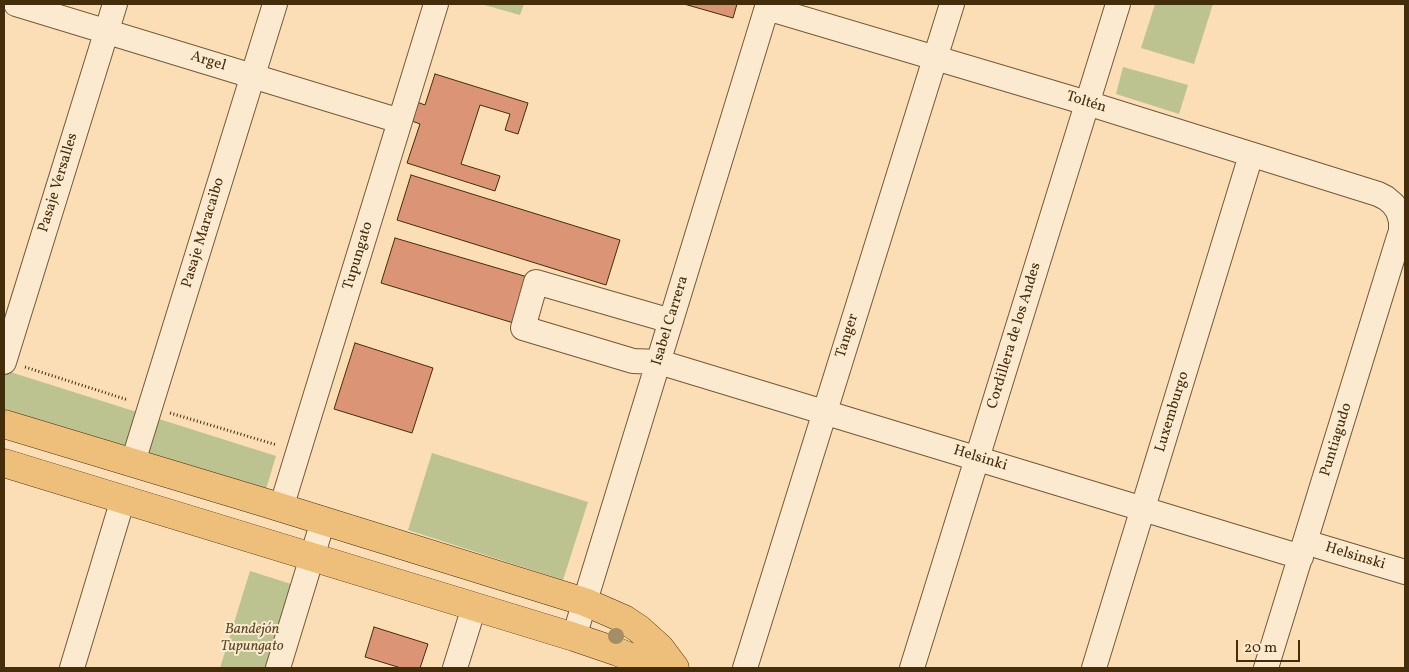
<!DOCTYPE html>
<meta charset="utf-8">
<style>
body{margin:0}
#map{position:relative;width:1409px;height:672px;overflow:hidden;background:#fbdeb6;font-family:Vollkorn,serif}
canvas{display:block}
.frame{position:absolute;inset:0;border:5px solid #442d0b;pointer-events:none}
.scale{position:absolute;left:1236px;top:640px;width:64px;height:22px;box-sizing:border-box;border:2px solid #442d0b;border-top:0;padding-left:6px;font-size:15px;line-height:18px;white-space:nowrap;color:#442d0b;-webkit-text-stroke:4px #fcead0;paint-order:stroke}
</style>
<div id="map">
<canvas width="1409" height="672"></canvas>
<div class="frame"></div>
<div class="scale">20 m</div>
</div>
<script>
const context = document.querySelector('canvas').getContext('2d');
context.lineJoin = 'round';
function fillPath(path, color) { context.fillStyle = color; context.fill(path, 'evenodd'); }
const toPath = rows => new Path2D(rows.map(r => 'M' + r).join(''));
function strokePath(path, color, width, dash) { context.strokeStyle = color; context.lineWidth = width; context.lineCap = dash ? 'butt' : 'round'; context.setLineDash(dash || []); context.stroke(path); }
function label(font, color, halo, rows, align = 'center') {
  context.font = font + ' Vollkorn,serif'; context.lineWidth = 4; context.setLineDash([]); context.textBaseline = 'middle'; context.strokeStyle = halo; context.fillStyle = color; for (const [text, x, y, turn = 0] of rows) {
    context.save(); context.translate(x, y); context.rotate((+turn || 0) * Math.PI / 180); context.textAlign = isNaN(turn) ? turn : align; if (halo) context.strokeText(text, 0, 0); context.fillText(text, 0, 0); context.restore();
  }
}
const green = toPath([
 [481,4,524,4,520,15],
 [1155,4,1213,4,1194,64,1141,48],
 [1123,67,1188,85,1179,114,1116,94],
 [4,370,276,456,264,496,4,415],
 [432,453,588,502,563,580,408,530],
 [250,571,291,584,265,668,220,668]
]);
const building = toPath([
 [684,4,737,4,733,18,684,4],
 [435,74,528,103,518,134,505,130,510,114,480,105,461,164,500,176,495,191,407,163,420,124,412,121,417,102,425,105,435,74],
 [411,175,620,240,606,285,397,220,411,175],
 [395,238,531,278,517,324,381,283,395,238],
 [355,343,433,368,412,433,334,409,355,343],
 [374,627,428,644,420,668,401,668,365,657,374,627]
]);
const path = toPath([
 [25,367,128,400],
 [170,413,277,445]
]);
const minor = toPath([
 [16,4,400,121],
 [767,8,1087,103,1378,194,1386,198,1393,204,1398,211,1401,221,1401,231,1398,240,1266,668],
 [671,321,536,282,523,328,633,361,659,362,1301,557],
 [4,362,115,4],
 [133,462,275,4],
 [281,508,436,4],
 [1305,542,1405,572],
 [574,637,768,4],
 [72,668,123,499],
 [278,668,323,521],
 [455,668,474,607],
 [745,668,952,4],
 [912,668,1118,4],
 [1094,668,1251,155]
]);
const major = toPath([
 [4,424,266,503,585,602,624,619,639,629,660,648,675,668],
 [4,463,574,637,618,652,656,668]
]);
const trees = [
 [616,636]
];
const streetNames = [
 ["Argel",208,62,17],
 ["Toltén",1086,103,17],
 ["Pasaje Versalles",59,183,-73],
 ["Pasaje Maracaibo",204,233,-73],
 ["Tupungato",359,256,-73],
 ["Isabel Carrera",671,321,-73],
 ["Tanger",848,336,-73],
 ["Cordillera de los Andes",1015,336,-73],
 ["Luxemburgo",1173,412,-73],
 ["Puntiagudo",1337,440,-73],
 ["Helsinki",980,459,17],
 ["Helsinski",1355,557,17]
];
const parkNames = [
 ["Bandejón",252,630],
 ["Tupungato",252,647]
];
fillPath(green, '#bcc290');
fillPath(building, '#db9576');
strokePath(building, '#442d0b', 1);
strokePath(minor, '#725936', 26);
strokePath(major, '#442d0b', 29);
strokePath(path, '#442d0b', 3, [1, 2.5]);
strokePath(minor, '#fcead0', 24);
strokePath(major, '#eebf7b', 28);
context.fillStyle = '#a48d67';
for (const [x, y] of trees) { context.beginPath(); context.arc(x, y, 8, 0, 2 * Math.PI); context.fill(); }
label('15px', '#442d0b', '#fcead0', streetNames);
label('italic 15px', '#5c4b26', '#fcead0', parkNames);
</script>
